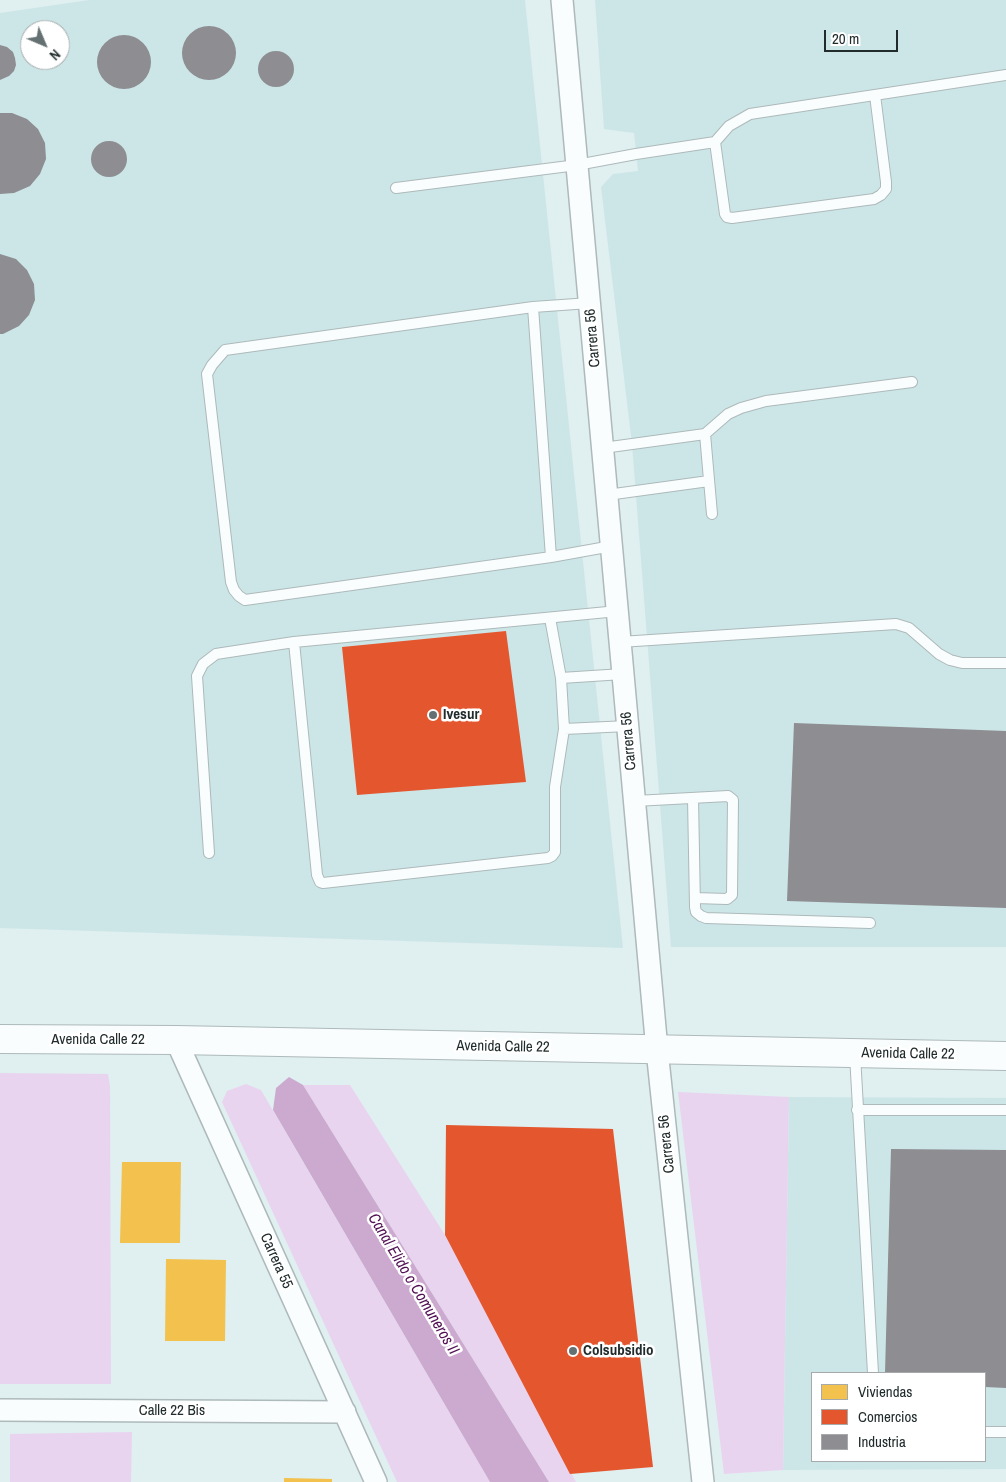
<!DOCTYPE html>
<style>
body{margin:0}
#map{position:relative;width:1006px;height:1482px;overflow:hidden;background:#e0eff0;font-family:"Archivo Narrow",sans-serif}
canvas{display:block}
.legend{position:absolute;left:811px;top:1372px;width:175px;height:90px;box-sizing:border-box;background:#fff;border:1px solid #a6aaab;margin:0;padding:6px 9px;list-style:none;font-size:15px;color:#212b2c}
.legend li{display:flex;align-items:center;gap:10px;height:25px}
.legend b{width:25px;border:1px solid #a6aaab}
.north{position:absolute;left:20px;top:20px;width:50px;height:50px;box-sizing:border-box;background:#fff;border:1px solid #a6aaab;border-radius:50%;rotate:135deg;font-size:14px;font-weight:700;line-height:20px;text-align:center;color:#212b2c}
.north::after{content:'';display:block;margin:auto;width:18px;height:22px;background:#647071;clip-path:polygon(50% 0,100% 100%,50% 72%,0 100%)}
.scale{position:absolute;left:824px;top:30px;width:74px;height:22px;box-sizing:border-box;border:2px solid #212b2c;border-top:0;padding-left:6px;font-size:15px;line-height:18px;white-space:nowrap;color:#212b2c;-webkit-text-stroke:4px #fff;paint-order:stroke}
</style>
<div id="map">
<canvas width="1006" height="1482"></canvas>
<ul class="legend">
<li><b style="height:14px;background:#f2c14e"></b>Viviendas</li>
<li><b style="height:14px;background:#e4572e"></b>Comercios</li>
<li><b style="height:14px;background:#8d8d92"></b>Industria</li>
</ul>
<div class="north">N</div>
<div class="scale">20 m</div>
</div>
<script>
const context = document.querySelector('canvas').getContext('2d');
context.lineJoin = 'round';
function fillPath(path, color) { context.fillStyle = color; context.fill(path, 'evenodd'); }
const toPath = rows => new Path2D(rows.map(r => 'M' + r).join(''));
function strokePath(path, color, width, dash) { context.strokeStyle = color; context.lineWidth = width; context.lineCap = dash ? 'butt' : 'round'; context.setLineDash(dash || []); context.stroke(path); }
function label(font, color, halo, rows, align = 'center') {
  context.font = font + ' "Archivo Narrow",sans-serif'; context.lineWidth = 5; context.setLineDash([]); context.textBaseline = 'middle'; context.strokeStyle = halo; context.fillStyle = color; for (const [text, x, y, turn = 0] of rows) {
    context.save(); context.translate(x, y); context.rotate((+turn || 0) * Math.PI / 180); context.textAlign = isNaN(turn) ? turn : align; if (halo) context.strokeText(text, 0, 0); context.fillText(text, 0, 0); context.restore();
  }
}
const built = toPath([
 [89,0,525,0,623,948,0,928,0,13],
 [30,30,60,30,60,60,30,60],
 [595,0,1006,0,1006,947,671,947,632,444,601,187,613,174,638,171,634,133,604,129],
 [789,1097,1006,1098,1006,1469,783,1470],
 [812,1373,985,1373,985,1461,812,1461]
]);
const green = toPath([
 [0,1073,108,1074,110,1086,111,1384,0,1384],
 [246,1084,261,1090,490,1482,397,1482,222,1102,227,1091],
 [303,1085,350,1085,445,1235,576,1482,549,1482],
 [678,1092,789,1097,783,1470,724,1474],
 [132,1432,131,1482,10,1482,10,1434]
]);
const water = toPath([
 [289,1077,303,1085,549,1482,490,1482,273,1110,276,1088]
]);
const homes = toPath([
 [122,1162,181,1162,180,1243,120,1243],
 [166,1259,226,1260,225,1341,165,1341],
 [284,1478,332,1479,332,1482,284,1482]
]);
const shops = toPath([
 [506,631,526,782,357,795,342,647],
 [446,1125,613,1129,653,1467,570,1474,445,1235]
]);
const industry = toPath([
 '182 53a27 27 0 1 1 54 0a27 27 0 1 1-54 0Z',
 '97 62a27 27 0 1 1 54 0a27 27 0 1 1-54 0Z',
 [0,45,7,47,13,52,15,58,16,65,14,71,9,76,0,80],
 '258 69a18 18 0 1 1 36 0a18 18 0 1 1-36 0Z',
 [0,113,12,113,27,119,38,129,45,143,46,159,40,174,30,186,14,193,0,194],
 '91 159a18 18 0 1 1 36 0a18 18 0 1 1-36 0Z',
 [0,254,16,259,27,270,34,284,35,300,29,315,19,326,3,334,0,334],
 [794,723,1006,731,1006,908,787,901],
 [891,1149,1006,1150,1006,1388,985,1387,985,1373,885,1373]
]);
const lane = toPath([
 [715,142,725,214,727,217,732,218,874,199,881,195,886,189,886,182,875,95],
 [396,188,577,165,636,154,715,142,729,126,750,114,1006,75],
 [590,303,533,307,225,350,212,365,207,374,231,582,234,590,239,596,245,600,551,557,612,546],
 [533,307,551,557],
 [705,434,712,514],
 [603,448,705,434,728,414,741,408,766,401,912,382],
 [607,495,709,481],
 [294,642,317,875,320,882,323,883,548,858,552,856,555,852,555,787,564,729,561,678,550,618],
 [620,642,896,624,909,628,939,654,950,660,962,663,1006,663],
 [561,678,623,674],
 [564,729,628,726],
 [693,798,695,907,696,912,701,916,706,918,870,923],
 [635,801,728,796,733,800,732,895,727,899,695,898],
 [209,853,197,676,203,664,216,654,294,642,618,611],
 [855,1055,873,1373],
 [857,1110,1006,1110],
 [985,1432,1006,1432]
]);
const street = toPath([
 [562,0,657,1050,703,1482],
 [176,1040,376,1482],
 [0,1410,345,1412]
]);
const secondary = toPath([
 [0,1039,176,1040,1006,1056]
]);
const markers = [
 [433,715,5,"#647071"],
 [573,1351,5,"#647071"]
];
const streetNames = [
 ["Carrera 56",593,338,-95],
 ["Carrera 56",629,741,-95],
 ["Avenida Calle 22",98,1040],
 ["Avenida Calle 22",503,1047,1],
 ["Avenida Calle 22",908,1054,1],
 ["Carrera 56",667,1144,-96],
 ["Carrera 55",276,1261,66],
 ["Calle 22 Bis",172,1411]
];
const poiNames = [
 ["Ivesur",443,715],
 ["Colsubsidio",583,1351]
];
const waterNames = [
 ["Canal Elido o Comuneros II",413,1284,59]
];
fillPath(built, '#cce6e8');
fillPath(green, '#e9d4f0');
fillPath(water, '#ccaad0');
fillPath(homes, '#f2c14e');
fillPath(shops, '#e4572e');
fillPath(industry, '#8d8d92');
strokePath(lane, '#adb9ba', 12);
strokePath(street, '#adb9ba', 24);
strokePath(secondary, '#adb9ba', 30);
strokePath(lane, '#fafdfd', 10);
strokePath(street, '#fafdfd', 21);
strokePath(secondary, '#fafdfd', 28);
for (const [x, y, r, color] of markers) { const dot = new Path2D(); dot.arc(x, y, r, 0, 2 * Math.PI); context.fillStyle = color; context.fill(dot); strokePath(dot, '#fff', 2); }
label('15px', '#212b2c', '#fff', streetNames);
label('bold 15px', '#212b2c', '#fff', poiNames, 'left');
label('italic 16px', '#521054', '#fff', waterNames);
</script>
